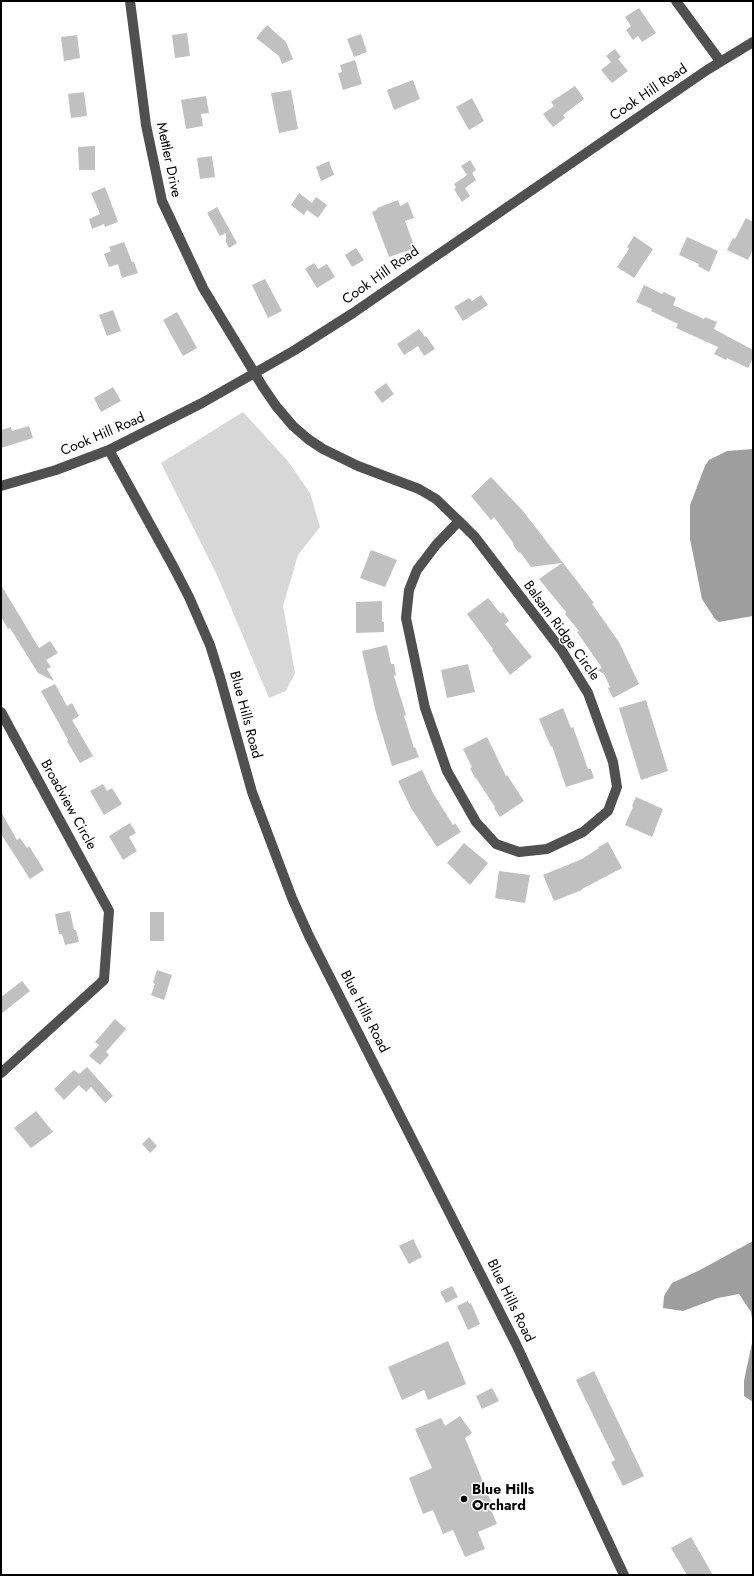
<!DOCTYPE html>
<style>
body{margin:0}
#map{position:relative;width:754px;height:1576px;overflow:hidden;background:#fff;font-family:Jost,sans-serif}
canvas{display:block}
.frame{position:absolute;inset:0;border:2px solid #000;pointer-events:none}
</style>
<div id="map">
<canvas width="754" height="1576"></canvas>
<div class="frame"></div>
</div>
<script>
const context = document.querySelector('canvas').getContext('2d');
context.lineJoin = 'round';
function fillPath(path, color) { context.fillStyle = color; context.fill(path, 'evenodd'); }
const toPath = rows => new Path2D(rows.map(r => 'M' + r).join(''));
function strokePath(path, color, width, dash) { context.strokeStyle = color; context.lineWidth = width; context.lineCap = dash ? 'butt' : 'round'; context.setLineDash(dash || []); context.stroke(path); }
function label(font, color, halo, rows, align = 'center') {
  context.font = font + ' Jost,sans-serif'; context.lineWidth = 3; context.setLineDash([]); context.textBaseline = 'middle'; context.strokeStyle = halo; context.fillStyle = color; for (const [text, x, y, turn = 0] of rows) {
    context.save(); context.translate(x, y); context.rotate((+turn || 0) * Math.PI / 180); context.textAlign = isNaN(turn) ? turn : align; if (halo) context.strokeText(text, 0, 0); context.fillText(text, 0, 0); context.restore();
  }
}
const green = toPath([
 [243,412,287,460,310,493,320,527,298,555,283,606,295,673,286,691,269,698,218,577,161,463]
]);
const water = toPath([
 [753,449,753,616,719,622,715,619,702,599,690,539,690,505,705,466,709,460,727,451],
 [753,1241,753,1325,751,1312,739,1294,718,1298,683,1311,663,1308,664,1296,672,1283,700,1270],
 [753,1338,753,1402,744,1396,744,1381]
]);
const building = toPath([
 [639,8,656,33,642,42,638,36,633,40,626,30,631,26,625,17],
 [267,25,286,42,293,59,282,64,279,56,256,38],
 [187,33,190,56,175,58,172,35],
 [361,34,367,52,354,57,347,39],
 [77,35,80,58,64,61,61,37],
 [615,49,621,57,618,59,628,71,612,83,601,70,611,62,606,56],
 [355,60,362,84,343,90,338,73,342,72,340,65],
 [413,80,420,99,394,110,387,90],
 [575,86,584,99,563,115,565,118,553,127,543,114,554,106,551,102],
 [291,90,298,129,279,133,271,93],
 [84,92,87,116,71,118,68,94],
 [206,96,209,113,201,114,203,126,186,129,181,100],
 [472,98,484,121,469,130,456,107],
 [95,146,95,170,79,170,78,147],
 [212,156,215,177,200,179,197,158],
 [470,160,476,170,472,173,476,180,465,188,470,196,462,202,454,189,456,188,454,184,467,175,461,166],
 [329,161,334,175,321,181,316,167],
 [105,187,118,222,105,227,104,224,92,229,89,219,100,214,91,193],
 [299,193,312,203,316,197,327,205,318,218,307,210,304,215,291,205],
 [398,200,400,206,408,202,414,218,405,221,415,248,389,257,372,212,378,209,377,208],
 [217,207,237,243,229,248,226,242,226,233,220,236,207,213],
 [746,218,753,222,753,249,748,260,727,250,733,238,735,239],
 [634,236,653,249,634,278,617,267,629,249,627,247],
 [687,237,718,251,709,272,698,266,699,264,679,255],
 [124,242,132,262,134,262,138,273,122,278,118,264,109,267,104,254,111,251,109,247],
 [356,248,364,260,352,267,345,255],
 [314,263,318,269,327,264,335,277,317,288,305,269],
 [265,279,282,311,268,318,252,285],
 [644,285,662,294,664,292,676,298,673,305,704,319,705,317,717,322,714,329,753,350,753,358,748,368,727,358,726,360,714,354,718,347,676,328,678,324,651,311,652,309,636,302],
 [481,295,488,305,463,321,454,307,469,298,472,301],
 [113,310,121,331,107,336,99,315],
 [177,312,197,348,183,356,163,320],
 [419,329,425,337,426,336,435,349,424,356,418,346,404,355,397,344],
 [386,383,394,394,382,403,374,392],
 [113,387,121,401,101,412,94,398],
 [29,426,33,438,1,448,1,430,11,427,12,431],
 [491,477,523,511,594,603,592,604,619,642,639,684,613,698,608,688,610,687,604,674,597,670,602,668,577,632,579,631,565,614,566,612,539,579,562,563,531,567,520,552,519,553,513,545,514,544,494,517,491,520,471,496],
 [371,550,397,560,385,587,360,578],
 [1,585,39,648,50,641,58,653,46,660,51,667,47,669,54,681,38,673,10,628,8,629,1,617],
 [488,598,501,614,503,612,509,621,505,624,532,657,510,675,492,650,493,649,467,614],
 [382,601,382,622,384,622,384,632,356,633,356,602],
 [387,645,391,664,394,664,396,675,394,676,406,715,404,716,414,748,415,747,419,757,392,766,376,713,362,651],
 [468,664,475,692,447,698,441,670],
 [55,684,67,706,72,703,79,716,72,720,93,756,80,763,67,741,68,740,41,691],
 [646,700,668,771,641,780,619,708],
 [563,708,571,728,573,727,588,769,591,769,594,778,566,787,552,746,551,747,539,719],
 [487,737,506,776,507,775,524,801,500,817,494,808,495,807,476,778,475,778,470,768,472,767,463,749],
 [422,770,433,793,453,825,455,823,461,832,437,847,411,808,398,781],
 [103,784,107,791,112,788,122,804,104,815,90,791],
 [636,797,663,809,652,837,625,825,633,807,632,806],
 [1,812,17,840,20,838,27,848,29,846,44,870,30,879,1,834],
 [130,823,136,833,129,837,137,851,123,860,109,836],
 [608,842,622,868,582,889,582,890,554,901,543,875,582,859,599,848,598,847],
 [464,843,488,863,470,885,447,863],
 [499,871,530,875,525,903,495,898],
 [70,911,74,930,76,930,79,942,65,945,62,934,59,934,55,914],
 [150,912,164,912,164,941,150,941],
 [157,970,172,975,164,1000,151,995,155,984,153,983],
 [22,981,30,991,1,1014,1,997],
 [115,1019,126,1029,106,1052,109,1055,100,1065,89,1056,99,1045,95,1042],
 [87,1067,113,1096,105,1103,91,1087,86,1092,79,1085,64,1100,54,1089,74,1070,79,1074],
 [36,1111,53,1132,31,1148,14,1128],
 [149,1137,157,1146,150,1153,142,1144],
 [413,1239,422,1257,409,1264,399,1246],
 [452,1286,458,1297,446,1303,440,1292],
 [468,1301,469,1304,471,1303,480,1324,468,1330,457,1306],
 [448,1341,466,1384,428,1400,424,1390,402,1400,388,1367],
 [594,1371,644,1476,623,1486,611,1462,615,1460,576,1380],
 [492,1388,499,1401,482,1409,476,1396],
 [460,1416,472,1433,465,1438,492,1504,489,1505,497,1524,478,1532,485,1549,465,1557,453,1530,443,1534,433,1510,423,1514,409,1478,432,1468,415,1429,441,1418,445,1426],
 [691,1537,713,1575,687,1575,671,1548]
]);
const minor = toPath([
 [130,1,146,125,162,201,203,288,263,387,276,406,293,426,308,439,323,449,358,466,419,489,436,499,459,521],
 [676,1,720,61],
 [109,450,173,566,189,597,210,645,220,677,252,792,292,898,309,936,516,1344,624,1575],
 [1,486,56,470,109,450,202,403,295,350,353,313,707,70,753,42],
 [459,521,475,537,562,651,588,693,613,762,617,787,608,811,583,832,547,849,519,852,496,844,476,822,447,771,425,708,406,618,409,590,417,570,436,545,459,521],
 [1,712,109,911,104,980,1,1073]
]);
const markers = [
 [464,1499,4,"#000"]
];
const streetNames = [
 ["Cook Hill Road",649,93,-34],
 ["Mettler Drive",168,160,78],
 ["Cook Hill Road",381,276,-35],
 ["Cook Hill Road",103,435,-23],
 ["Balsam Ridge Circle",561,631,54],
 ["Blue Hills Road",245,715,75],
 ["Broadview Circle",68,805,61],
 ["Blue Hills Road",364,1012,63],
 ["Blue Hills Road",510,1301,64]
];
const poiNames = [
 ["Blue Hills",472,1491],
 ["Orchard",472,1507]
];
fillPath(green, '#d7d7d7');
fillPath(water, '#9e9e9e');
fillPath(building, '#c0c0c0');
strokePath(minor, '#505050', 10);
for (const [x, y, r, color] of markers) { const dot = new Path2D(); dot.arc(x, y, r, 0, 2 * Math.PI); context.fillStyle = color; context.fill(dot); strokePath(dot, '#fff', 1.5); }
label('14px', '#000', '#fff', streetNames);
label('bold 14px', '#000', '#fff', poiNames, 'left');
</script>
